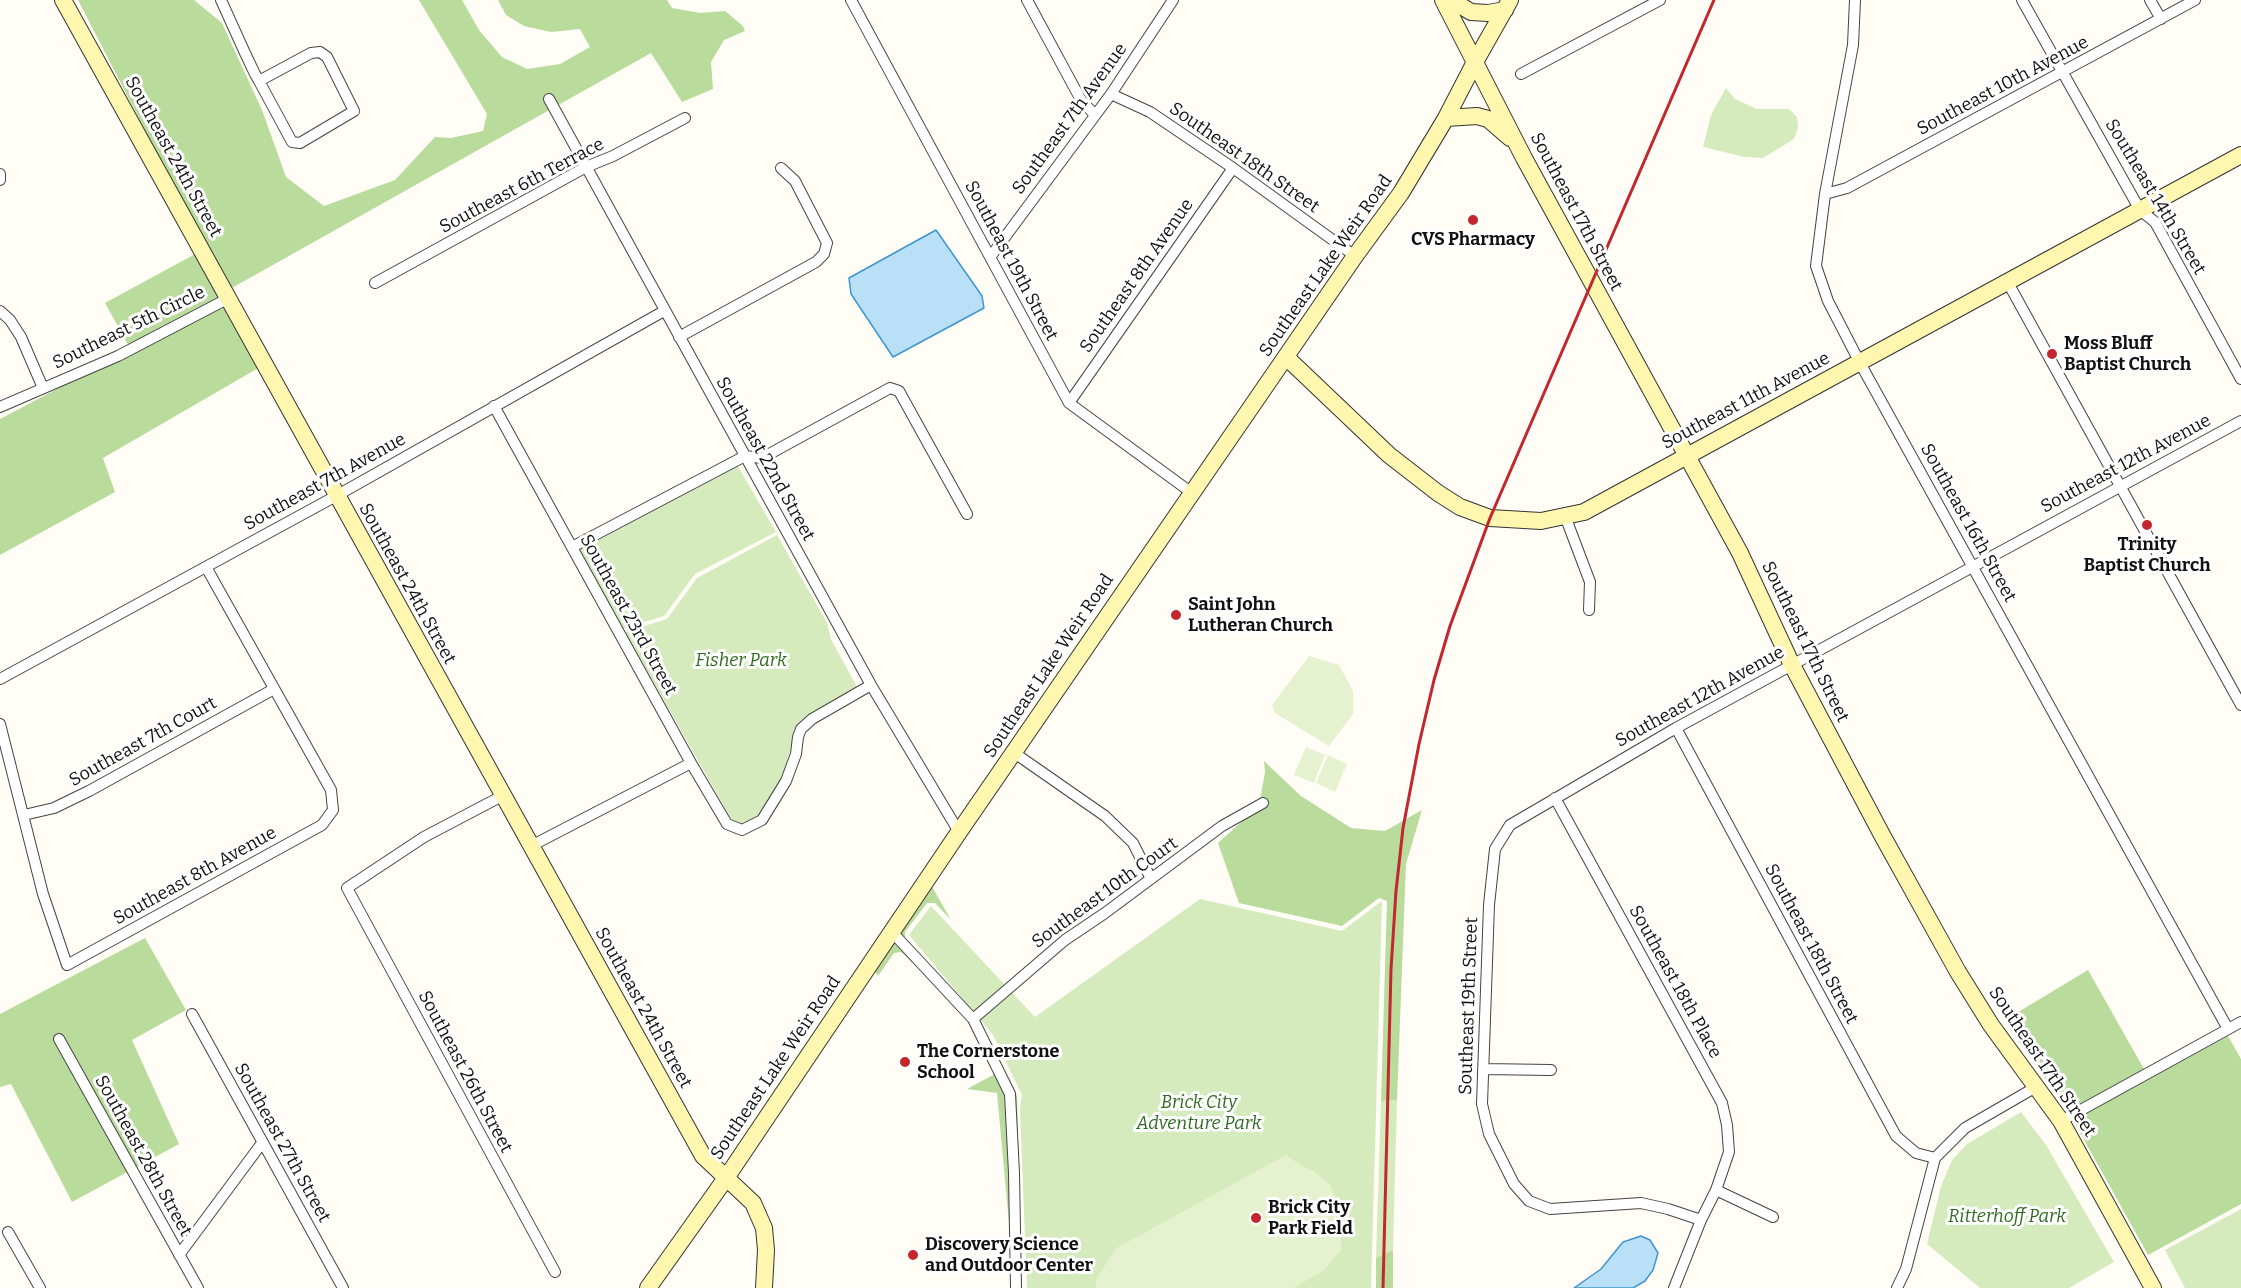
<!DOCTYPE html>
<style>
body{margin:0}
canvas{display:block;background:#fffdf5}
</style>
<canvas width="2241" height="1288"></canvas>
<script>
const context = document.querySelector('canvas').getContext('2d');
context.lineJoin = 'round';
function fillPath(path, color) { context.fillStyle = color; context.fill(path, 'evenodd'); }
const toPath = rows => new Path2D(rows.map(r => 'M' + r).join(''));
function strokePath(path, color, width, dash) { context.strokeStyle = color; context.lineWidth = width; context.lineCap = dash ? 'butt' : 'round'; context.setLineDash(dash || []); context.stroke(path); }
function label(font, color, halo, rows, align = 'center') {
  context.font = font + ' Bitter,serif'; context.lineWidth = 6; context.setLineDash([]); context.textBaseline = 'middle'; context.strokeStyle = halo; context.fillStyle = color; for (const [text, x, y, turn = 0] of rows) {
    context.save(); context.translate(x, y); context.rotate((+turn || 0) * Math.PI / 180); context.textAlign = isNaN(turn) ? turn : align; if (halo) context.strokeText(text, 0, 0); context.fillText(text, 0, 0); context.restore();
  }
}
const green = toPath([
 [1726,88,1735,99,1757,109,1789,109,1797,117,1798,128,1794,139,1763,158,1745,157,1703,147,1711,115],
 [732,456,776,532,695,574,664,616,624,628,620,634,571,545],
 [777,535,827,623,831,639,857,687,807,715,793,741,781,781,755,820,747,824,737,824,730,817,625,632,667,619,697,578],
 [1200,899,1342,931,1382,901,1371,1288,1027,1288,1020,1109,1022,1095,993,1035,909,935,931,906,1035,1017],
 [1397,1100,1393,1250,1376,1258,1381,1101],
 [2021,1112,2046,1145,2114,1262,2069,1288,1980,1288,1927,1244,1941,1186,1952,1160,1967,1144],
 [2241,1209,2241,1288,2185,1288,2165,1250]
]);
const forest = toPath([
 [78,0,194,0,222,23,262,110,286,177,324,206,395,180,435,137,451,138,483,131,487,114,419,0,462,0,479,30,502,57,527,69,560,64,590,47,580,29,551,32,524,26,506,15,498,0,667,0,672,8,700,13,725,11,743,26,745,31,724,40,711,62,713,89,682,102,651,53,230,289,184,206],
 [197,253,260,367,103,458,115,492,0,555,0,419,131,350,105,303],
 [1264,761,1301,796,1351,828,1385,831,1422,810,1406,864,1397,1100,1381,1101,1387,901,1379,898,1342,926,1239,903,1218,843,1259,806,1265,772],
 [930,883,951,920,935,903,927,903,905,932,905,938,988,1038,1017,1096,1022,1288,1015,1288,997,1093,967,1089,993,1075,996,1069,978,1033,955,1003,901,952,894,953,878,976,873,968],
 [145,938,186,1010,132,1040,179,1144,72,1202,11,1084,0,1087,0,1014],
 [2088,970,2144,1069,2069,1111,2016,1038,2005,1020],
 [2228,1036,2241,1059,2241,1204,2148,1255,2073,1120],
 [1393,1250,1393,1288,1376,1288,1376,1258]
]);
const pitch = toPath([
 [1309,656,1339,665,1353,691,1353,714,1329,746,1275,713,1272,705],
 [1306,747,1325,755,1314,783,1294,775],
 [1328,755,1347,764,1335,792,1316,783],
 [1286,1155,1299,1164,1316,1173,1330,1185,1341,1209,1341,1250,1323,1271,1293,1288,1096,1288,1096,1280,1115,1249]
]);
const water = toPath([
 [936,230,982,296,984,308,893,357,851,294,849,278,936,230],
 [1641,1236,1650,1240,1658,1253,1653,1270,1645,1281,1633,1288,1574,1288,1601,1269,1623,1242,1641,1236]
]);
const street = toPath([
 [221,0,245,53,255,74,259,81,292,142,300,143,354,111,327,57,320,52,311,53,259,81],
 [851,0,1069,403,1192,493],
 [1027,0,1081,100,1095,115],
 [1855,0,1853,45,1825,194,1816,266,1828,301,1860,363,2228,1029],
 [2022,0,2140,210,2155,222,2241,379],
 [2150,0,2161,19],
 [1521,74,1660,0],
 [1111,94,1150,112,1233,168,1355,256],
 [549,99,871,685,959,832],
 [0,174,0,180],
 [1825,194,1847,188,2195,0],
 [991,256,1111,94,1173,0],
 [2007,281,2241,705],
 [375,283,586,167,613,156,685,118],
 [0,311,10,320,21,337,43,388],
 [679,337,816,262,824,254,827,243,795,181,781,168],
 [1069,403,1233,168],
 [494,406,691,763,727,824,742,830,762,820,786,781,796,754,798,737,801,729,812,719,871,685],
 [0,407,118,356,229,298],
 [1565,516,1590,582,1589,610],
 [572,547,745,456,762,458,890,388,899,391,967,514],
 [0,679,336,496,664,311],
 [0,724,43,894,67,965,322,825,333,810,331,790,206,567],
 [1676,728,1896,1136,1916,1153,1935,1158],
 [1013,752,1105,816,1133,843,1151,879],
 [502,796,424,837,347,888,555,1272],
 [1555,798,1722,1103,1727,1125,1729,1152,1716,1190,1701,1220,1674,1288],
 [24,815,54,808,89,791,274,689],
 [531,846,691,763],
 [892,932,973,1019,1010,1094,1014,1173,1016,1288],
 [192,1014,343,1288],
 [973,1019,1065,940,1105,913,1222,826,1263,803],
 [59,1039,198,1288],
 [1483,1069,1551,1070],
 [2061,1121,2241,1022],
 [1716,1190,1773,1217],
 [1701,1220,1668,1209,1641,1203,1550,1209,1529,1201,1514,1184,1489,1134,1482,1104,1489,905,1495,849,1510,825,1676,728,2241,421],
 [8,1232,40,1288],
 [179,1255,262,1143],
 [1897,1288,1906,1269,1935,1158,1965,1128,2036,1087]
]);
const secondary = toPath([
 [63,0,703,1156,753,1203,764,1228,766,1250,764,1288],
 [1443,0,1524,158,1740,553,1792,665,1882,835,1958,972,1991,1025,2061,1121,2153,1288],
 [1451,0,1471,12,1488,13,1505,10],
 [1446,118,1477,116,1488,119,1510,138],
 [1286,357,1389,455,1438,493,1460,507,1490,518,1541,521,1584,512,2241,155],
 [648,1288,726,1178,959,832,1355,256,1401,193,1446,118,1475,62,1510,0]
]);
const rail = toPath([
 [1383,1288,1391,969,1396,891,1403,828,1419,744,1434,680,1450,626,1490,518,1714,0]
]);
const markers = [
 [1473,220,6,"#c4262e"],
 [2052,354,6,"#c4262e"],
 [2147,525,6,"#c4262e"],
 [1176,615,6,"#c4262e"],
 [905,1062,6,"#c4262e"],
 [1256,1218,6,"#c4262e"],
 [913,1255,6,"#c4262e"]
];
const streetNames = [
 ["Southeast 10th Avenue",2003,86,-28],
 ["Southeast 7th Avenue",1070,119,-54],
 ["Southeast 24th Street",173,157,61],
 ["Southeast 18th Street",1244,158,35],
 ["Southeast 6th Terrace",522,186,-28],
 ["Southeast 14th Street",2155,197,59],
 ["Southeast 17th Street",1576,212,62],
 ["Southeast 19th Street",1011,261,62],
 ["Southeast Lake Weir Road",1326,266,-55],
 ["Southeast 8th Avenue",1137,276,-55],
 ["Southeast 5th Circle",129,328,-26],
 ["Southeast 11th Avenue",1746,401,-28],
 ["Southeast 22nd Street",765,459,61],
 ["Southeast 12th Avenue",2126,464,-28],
 ["Southeast 7th Avenue",325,482,-29],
 ["Southeast 16th Street",1968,523,61],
 ["Southeast 24th Street",407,584,61],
 ["Southeast 23rd Street",628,615,61],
 ["Southeast 17th Street",1805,642,64],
 ["Southeast Lake Weir Road",1049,666,-56],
 ["Southeast 12th Avenue",1700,697,-29],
 ["Southeast 7th Court",143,742,-29],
 ["Southeast 8th Avenue",195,876,-29],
 ["Southeast 10th Court",1105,893,-36],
 ["Southeast 18th Street",1811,944,62],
 ["Southeast 18th Place",1675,982,61],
 ["Southeast 19th Street",1469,1006,-88],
 ["Southeast 24th Street",643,1008,61],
 ["Southeast 17th Street",2042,1062,56],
 ["Southeast Lake Weir Road",776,1068,-56],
 ["Southeast 26th Street",465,1072,62],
 ["Southeast 27th Street",282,1143,61],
 ["Southeast 28th Street",143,1156,61]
];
const poiNames = [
 ["CVS Pharmacy",1473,240,"center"],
 ["Moss Bluff",2064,344],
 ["Baptist Church",2064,365],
 ["Trinity",2147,545,"center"],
 ["Baptist Church",2147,566,"center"],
 ["Saint John",1188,605],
 ["Lutheran Church",1188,626],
 ["The Cornerstone",917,1052],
 ["School",917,1073],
 ["Brick City",1268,1208],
 ["Park Field",1268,1229],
 ["Discovery Science",925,1245],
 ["and Outdoor Center",925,1266]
];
const parkNames = [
 ["Fisher Park",741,661],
 ["Brick City",1199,1103],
 ["Adventure Park",1199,1124],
 ["Ritterhoff Park",2007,1217]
];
fillPath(green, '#d5ebbd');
fillPath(forest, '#b9dc9c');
fillPath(pitch, '#e6f2cf');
fillPath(water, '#b9e0f7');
strokePath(water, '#3f96cf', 1.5);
strokePath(street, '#444', 12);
strokePath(secondary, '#333', 18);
strokePath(street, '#fff', 10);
strokePath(secondary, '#fff6b0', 16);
strokePath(rail, '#c4262e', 3);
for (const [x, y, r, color] of markers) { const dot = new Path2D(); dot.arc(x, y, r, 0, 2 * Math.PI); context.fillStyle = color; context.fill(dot); strokePath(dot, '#fff', 2); }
label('18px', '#111', '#fff', streetNames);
label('bold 18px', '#111', '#fff', poiNames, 'left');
label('italic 18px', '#2f6b1f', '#fff', parkNames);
</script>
